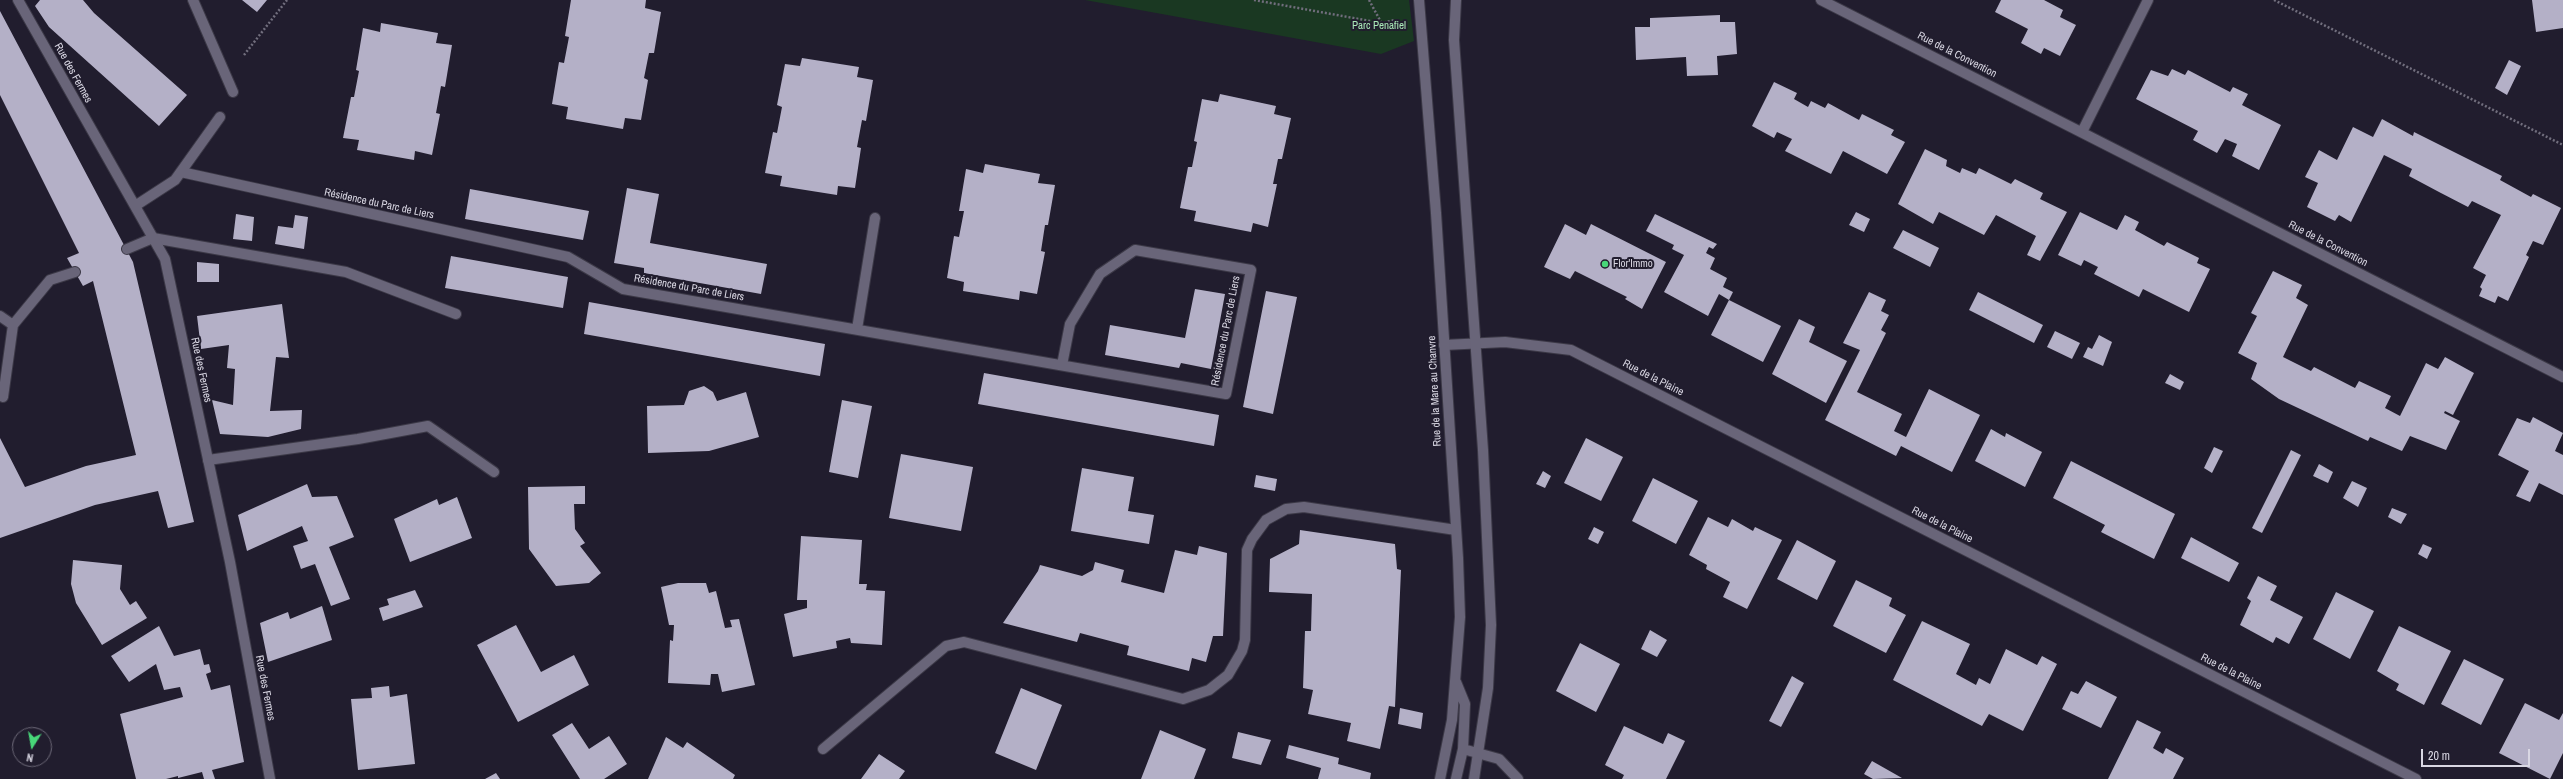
<!DOCTYPE html>
<meta charset="utf-8">
<style>
body{margin:0}
#map{position:relative;width:2563px;height:779px;overflow:hidden;background:#211d2e;font-family:"Archivo Narrow",sans-serif}
canvas{display:block}
.north{position:absolute;left:12px;top:727px;width:40px;height:40px;box-sizing:border-box;background:#211d2e;border:1px solid #6b6776;border-radius:50%;rotate:191deg;font-size:11px;font-weight:700;line-height:16px;text-align:center;color:#d9d7e3}
.north::after{content:'';display:block;margin:auto;width:14px;height:18px;background:#48d779;clip-path:polygon(50% 0,100% 100%,50% 72%,0 100%)}
.scale{position:absolute;left:2421px;top:749px;width:109px;height:18px;box-sizing:border-box;border:2px solid #d9d7e3;border-top:0;padding-left:5px;font-size:12px;line-height:14px;white-space:nowrap;color:#d9d7e3;-webkit-text-stroke:3px #211d2e;paint-order:stroke}
</style>
<div id="map">
<canvas width="2563" height="779"></canvas>
<div class="north">N</div>
<div class="scale">20 m</div>
</div>
<script>
const context = document.querySelector('canvas').getContext('2d');
context.lineJoin = 'round';
function fillPath(path, color) { context.fillStyle = color; context.fill(path, 'evenodd'); }
const toPath = rows => new Path2D(rows.map(r => 'M' + r).join(''));
function strokePath(path, color, width, dash) { context.strokeStyle = color; context.lineWidth = width; context.lineCap = dash ? 'butt' : 'round'; context.setLineDash(dash || []); context.stroke(path); }
function label(font, color, halo, rows, align = 'center') {
  context.font = font + ' "Archivo Narrow",sans-serif'; context.lineWidth = 4; context.setLineDash([]); context.textBaseline = 'middle'; context.strokeStyle = halo; context.fillStyle = color; for (const [text, x, y, turn = 0] of rows) {
    context.save(); context.translate(x, y); context.rotate((+turn || 0) * Math.PI / 180); context.textAlign = isNaN(turn) ? turn : align; if (halo) context.strokeText(text, 0, 0); context.fillText(text, 0, 0); context.restore();
  }
}
const green = toPath([
 [1085,0,1409,0,1414,41,1381,54]
]);
const building = toPath([
 [40,0,83,0,94,13,187,95,159,126,49,27,35,6],
 [242,0,267,0,257,12],
 [571,0,646,0,645,8,661,12,654,53,649,53,644,78,648,80,641,120,625,118,623,129,566,119,568,107,552,104,559,62,564,63,569,37,565,36],
 [2001,0,2044,0,2063,10,2060,17,2076,25,2060,56,2044,48,2041,54,2021,43,2028,29,1995,12],
 [2532,0,2563,0,2563,28,2536,32],
 [0,11,133,262,194,522,168,528,158,491,95,505,0,538,0,438,25,487,86,466,136,455,93,281,83,286,67,258,79,253,0,95],
 [1720,15,1720,22,1735,22,1737,54,1717,56,1718,75,1687,76,1686,57,1636,60,1635,27,1650,27,1650,18],
 [381,23,438,33,436,43,452,45,445,87,441,86,436,113,440,114,432,155,415,151,414,160,357,150,359,140,343,138,351,97,354,97,359,71,356,70,363,28,380,32],
 [802,58,859,67,857,77,873,80,866,121,862,120,857,147,861,148,855,188,838,186,837,195,780,186,782,176,765,173,773,132,777,133,782,107,777,105,785,64,800,66],
 [2509,60,2521,66,2507,95,2495,88],
 [2172,69,2185,75,2188,70,2230,92,2233,87,2248,94,2242,105,2281,125,2259,170,2232,156,2237,144,2225,139,2217,153,2193,140,2198,131,2136,99,2151,70,2168,76],
 [1774,82,1797,93,1794,99,1808,107,1811,101,1825,108,1828,103,1859,120,1862,114,1894,130,1891,135,1905,142,1887,174,1843,151,1831,174,1785,151,1792,139,1777,132,1774,138,1752,126],
 [1220,94,1276,106,1274,114,1291,118,1282,159,1278,159,1273,184,1277,184,1268,227,1253,223,1251,232,1194,221,1196,211,1180,208,1188,167,1192,167,1197,142,1194,141,1202,99,1218,102],
 [2382,119,2413,136,2414,132,2502,176,2500,180,2531,197,2533,194,2561,208,2543,245,2533,241,2526,255,2529,257,2508,301,2498,296,2495,303,2479,296,2482,289,2480,287,2486,275,2473,268,2501,215,2472,201,2468,207,2439,192,2409,176,2412,169,2384,155,2351,222,2339,215,2335,221,2307,207,2318,183,2305,177,2319,150,2337,160,2353,127,2373,137],
 [1925,149,1947,160,1946,166,1960,173,1962,168,1976,174,1979,168,2011,184,2015,179,2043,193,2040,199,2067,212,2040,261,2027,255,2036,236,1996,215,1984,235,1939,212,1933,224,1898,204],
 [985,164,1040,174,1038,183,1055,185,1048,225,1045,225,1041,251,1045,252,1037,294,1020,291,1019,300,963,291,964,282,947,278,954,236,959,237,964,211,959,211,966,169,983,173],
 [627,188,659,194,650,243,767,264,761,294,644,273,644,268,614,263],
 [470,189,589,211,583,240,465,219],
 [1856,212,1870,219,1864,232,1849,225],
 [2080,212,2117,230,2125,215,2139,222,2135,230,2164,246,2167,242,2199,258,2197,263,2210,269,2189,312,2143,289,2139,297,2094,274,2098,267,2084,260,2081,266,2058,255],
 [236,214,254,217,252,241,233,239],
 [1655,214,1717,244,1713,249,1709,247,1706,253,1715,258,1710,269,1727,278,1723,287,1733,292,1729,300,1719,294,1708,316,1664,292,1684,255,1672,249,1674,245,1646,231],
 [295,215,308,217,304,249,275,244,278,226,293,228],
 [1565,224,1586,235,1591,224,1666,262,1642,309,1625,299,1627,297,1575,271,1570,279,1544,267],
 [1903,230,1939,248,1930,267,1893,248],
 [451,256,568,277,563,308,445,288],
 [197,262,219,264,219,282,197,282],
 [2273,271,2302,285,2296,298,2308,305,2283,357,2311,371,2314,367,2355,388,2359,381,2391,396,2385,408,2400,416,2426,363,2438,369,2445,357,2474,373,2453,415,2445,411,2444,413,2460,421,2446,450,2410,436,2402,451,2370,437,2368,441,2279,399,2251,379,2257,363,2238,353,2257,316,2251,313],
 [1195,289,1225,294,1211,369,1181,363,1179,368,1105,355,1110,325,1185,338],
 [1266,291,1297,297,1273,414,1243,407],
 [1869,292,1886,300,1881,311,1889,315,1881,330,1886,333,1857,392,1902,414,1894,431,1906,437,1929,389,1980,415,1952,472,1901,446,1896,456,1825,420,1860,350,1843,343],
 [1978,292,2043,325,2034,343,1969,310],
 [1729,300,1781,326,1763,362,1711,335],
 [589,302,825,344,820,376,584,334],
 [282,304,289,358,276,357,270,411,302,410,301,429,268,437,220,434,212,400,233,405,235,369,227,368,229,345,201,349,197,316],
 [1799,319,1815,327,1809,342,1847,361,1826,403,1772,374],
 [2055,331,2080,343,2072,359,2047,347],
 [2099,335,2112,342,2103,366,2083,357,2088,347,2092,349],
 [984,373,1219,415,1214,446,978,404],
 [2170,374,2184,382,2180,390,2165,383],
 [704,386,713,392,717,401,746,392,759,437,709,451,648,453,647,406,684,405,689,391],
 [842,400,872,406,858,478,829,472],
 [2533,417,2563,433,2555,451,2563,455,2563,495,2539,483,2530,502,2516,496,2529,471,2498,455,2517,418,2530,423],
 [1991,429,2005,437,2006,433,2042,452,2025,487,1975,461],
 [1586,438,1623,457,1601,501,1564,483],
 [2214,447,2223,451,2212,473,2204,468],
 [2291,450,2301,455,2262,533,2252,528],
 [901,454,973,467,961,531,889,518],
 [2071,461,2175,514,2154,559,2101,532,2105,525,2053,498],
 [2319,464,2333,472,2328,483,2313,476],
 [1082,468,1134,477,1128,511,1154,515,1149,544,1071,531],
 [1543,471,1551,476,1545,488,1536,484],
 [1256,475,1277,479,1275,491,1254,487],
 [1653,478,1698,501,1676,544,1632,521],
 [2352,481,2367,488,2358,507,2343,498],
 [307,484,312,497,337,496,354,537,329,547,350,599,331,606,315,564,301,569,293,546,308,541,302,526,247,551,238,515],
 [585,486,585,504,574,504,575,529,585,543,580,546,601,573,589,583,556,586,529,549,528,487],
 [457,497,472,538,410,562,394,519,437,499,439,505],
 [2392,508,2407,514,2401,524,2388,517],
 [1708,517,1728,527,1732,519,1753,531,1755,527,1782,540,1747,609,1723,597,1730,582,1706,569,1707,565,1689,555],
 [1594,527,1604,532,1598,544,1588,539],
 [1300,530,1395,544,1397,569,1401,570,1395,707,1389,706,1380,749,1347,741,1351,723,1308,714,1313,690,1303,688,1305,631,1311,631,1312,594,1269,592,1270,559,1299,544],
 [801,536,862,540,859,584,867,584,866,590,885,591,882,645,851,643,850,638,836,641,837,648,793,657,784,614,807,608,807,600,797,600],
 [2191,537,2239,563,2229,582,2181,558],
 [1797,540,1836,561,1817,600,1777,579],
 [2423,544,2432,548,2427,559,2418,554],
 [1199,546,1227,553,1223,636,1213,636,1206,662,1192,658,1189,671,1127,655,1129,646,1080,633,1077,642,1003,623,1038,571,1040,565,1082,576,1093,570,1095,562,1124,570,1121,582,1164,593,1175,550,1197,555],
 [73,560,122,565,120,589,130,605,136,601,147,618,102,645,76,603,71,584],
 [2258,576,2277,586,2270,600,2303,617,2289,644,2276,637,2273,643,2240,625,2251,601,2247,598],
 [1856,580,1892,598,1889,606,1906,615,1886,653,1833,626],
 [678,583,706,583,709,593,716,591,725,628,732,627,730,620,739,619,755,685,722,692,718,674,711,674,710,685,668,683,670,640,673,641,674,625,669,625,661,587],
 [415,590,423,607,383,621,379,608,389,605,387,599],
 [2336,592,2374,611,2350,659,2313,639],
 [322,606,332,640,268,662,260,623,288,612,290,619],
 [1922,621,1970,644,1956,674,1976,685,1979,678,1990,684,2006,649,2037,665,2042,656,2057,664,2023,731,1989,714,1982,726,1893,680],
 [516,625,541,672,574,655,589,685,518,722,477,645],
 [159,626,174,656,200,649,204,665,209,664,211,672,206,674,211,690,230,685,244,762,212,770,215,779,204,779,202,772,178,778,178,776,166,779,136,779,120,714,183,697,180,687,164,690,156,664,129,682,111,656],
 [2399,626,2451,651,2424,705,2396,690,2399,684,2377,671],
 [1650,630,1667,640,1657,657,1641,649],
 [1580,643,1620,664,1596,712,1556,691],
 [2464,659,2504,679,2481,725,2441,704],
 [1792,676,1804,683,1781,727,1769,721],
 [2086,681,2117,697,2101,728,2062,709,2071,691,2078,694],
 [389,686,390,697,407,694,415,764,358,770,351,699,372,698,371,688],
 [1021,688,1062,705,1036,770,995,753],
 [2525,703,2559,720,2563,713,2563,753,2550,779,2499,753],
 [1400,708,1423,713,1421,729,1398,724],
 [2137,720,2161,732,2153,748,2163,754,2166,748,2184,758,2173,779,2108,779],
 [572,723,589,749,609,736,627,764,604,779,580,779,552,735],
 [1624,726,1663,744,1668,733,1685,741,1666,779,1622,779,1624,775,1605,765],
 [1160,730,1206,749,1194,779,1141,779],
 [1238,732,1271,740,1261,765,1232,758],
 [666,737,683,748,687,742,735,775,733,779,648,779],
 [1289,745,1339,758,1338,764,1371,773,1370,779,1318,779,1321,768,1286,758],
 [879,754,905,771,899,779,861,779],
 [1872,761,1902,778,1873,779,1864,774],
 [496,773,500,779,485,779]
]);
const path = toPath([
 [1254,0,1381,23,1395,20],
 [1369,0,1381,22],
 [2274,0,2563,145],
 [244,55,287,0]
]);
const lane = toPath([
 [193,0,233,92],
 [127,249,153,238,346,272,456,314],
 [0,316,13,325],
 [3,397,13,325,50,280,75,272],
 [208,460,358,439,428,426,494,472]
]);
const street = toPath([
 [18,0,165,259,230,562,270,779],
 [1821,0,2563,377],
 [2082,132,2148,0],
 [181,172,568,257,623,289,1226,394,1251,270,1135,250,1100,274,1070,324,1062,365],
 [135,206,175,180,220,117],
 [857,329,875,218],
 [1444,345,1505,342,1571,350,2416,779],
 [823,749,946,646,964,642,1183,699,1209,690,1228,675,1242,651,1245,640,1247,550,1252,539,1266,520,1286,509,1304,507,1456,530]
]);
const secondary = toPath([
 [1419,0,1436,213,1458,558,1460,617,1452,720,1440,779],
 [1456,0,1454,40,1483,450,1491,625,1488,688,1474,779],
 [1463,749,1499,759,1518,779],
 [1456,779,1463,749,1465,704,1456,682]
]);
const markers = [
 [1605,264,4,"#48d779"]
];
const parkNames = [
 ["Parc Penafiel",1379,26]
];
const streetNames = [
 ["Rue de la Convention",1957,55,27],
 ["Rue des Fermes",73,73,61],
 ["Résidence du Parc de Liers",379,204,12],
 ["Rue de la Convention",2328,244,27],
 ["Résidence du Parc de Liers",689,288,10],
 ["Résidence du Parc de Liers",1226,331,-79],
 ["Rue des Fermes",201,370,78],
 ["Rue de la Plaine",1653,378,27],
 ["Rue de la Mare au Chanvre",1435,391,-93],
 ["Rue de la Plaine",1942,525,27],
 ["Rue de la Plaine",2231,672,27],
 ["Rue des Fermes",265,688,79]
];
const poiNames = [
 ["Flor'Immo",1613,264]
];
fillPath(green, '#1a3822');
fillPath(building, '#b4b0c7');
strokePath(lane, '#3c3947', 12);
strokePath(street, '#3c3947', 12);
strokePath(secondary, '#3c3947', 12);
strokePath(path, '#716e7d', 2.5, [2, 2]);
strokePath(lane, '#696579', 10);
strokePath(street, '#696579', 10);
strokePath(secondary, '#696579', 10);
for (const [x, y, r, color] of markers) { const dot = new Path2D(); dot.arc(x, y, r, 0, 2 * Math.PI); context.fillStyle = color; context.fill(dot); strokePath(dot, '#211d2e', 1.5); }
label('11px', '#a9e8b7', '#211d2e', parkNames);
label('11px', '#d9d7e3', '#211d2e', streetNames);
label('11px', '#d9d7e3', '#211d2e', poiNames, 'left');
</script>
